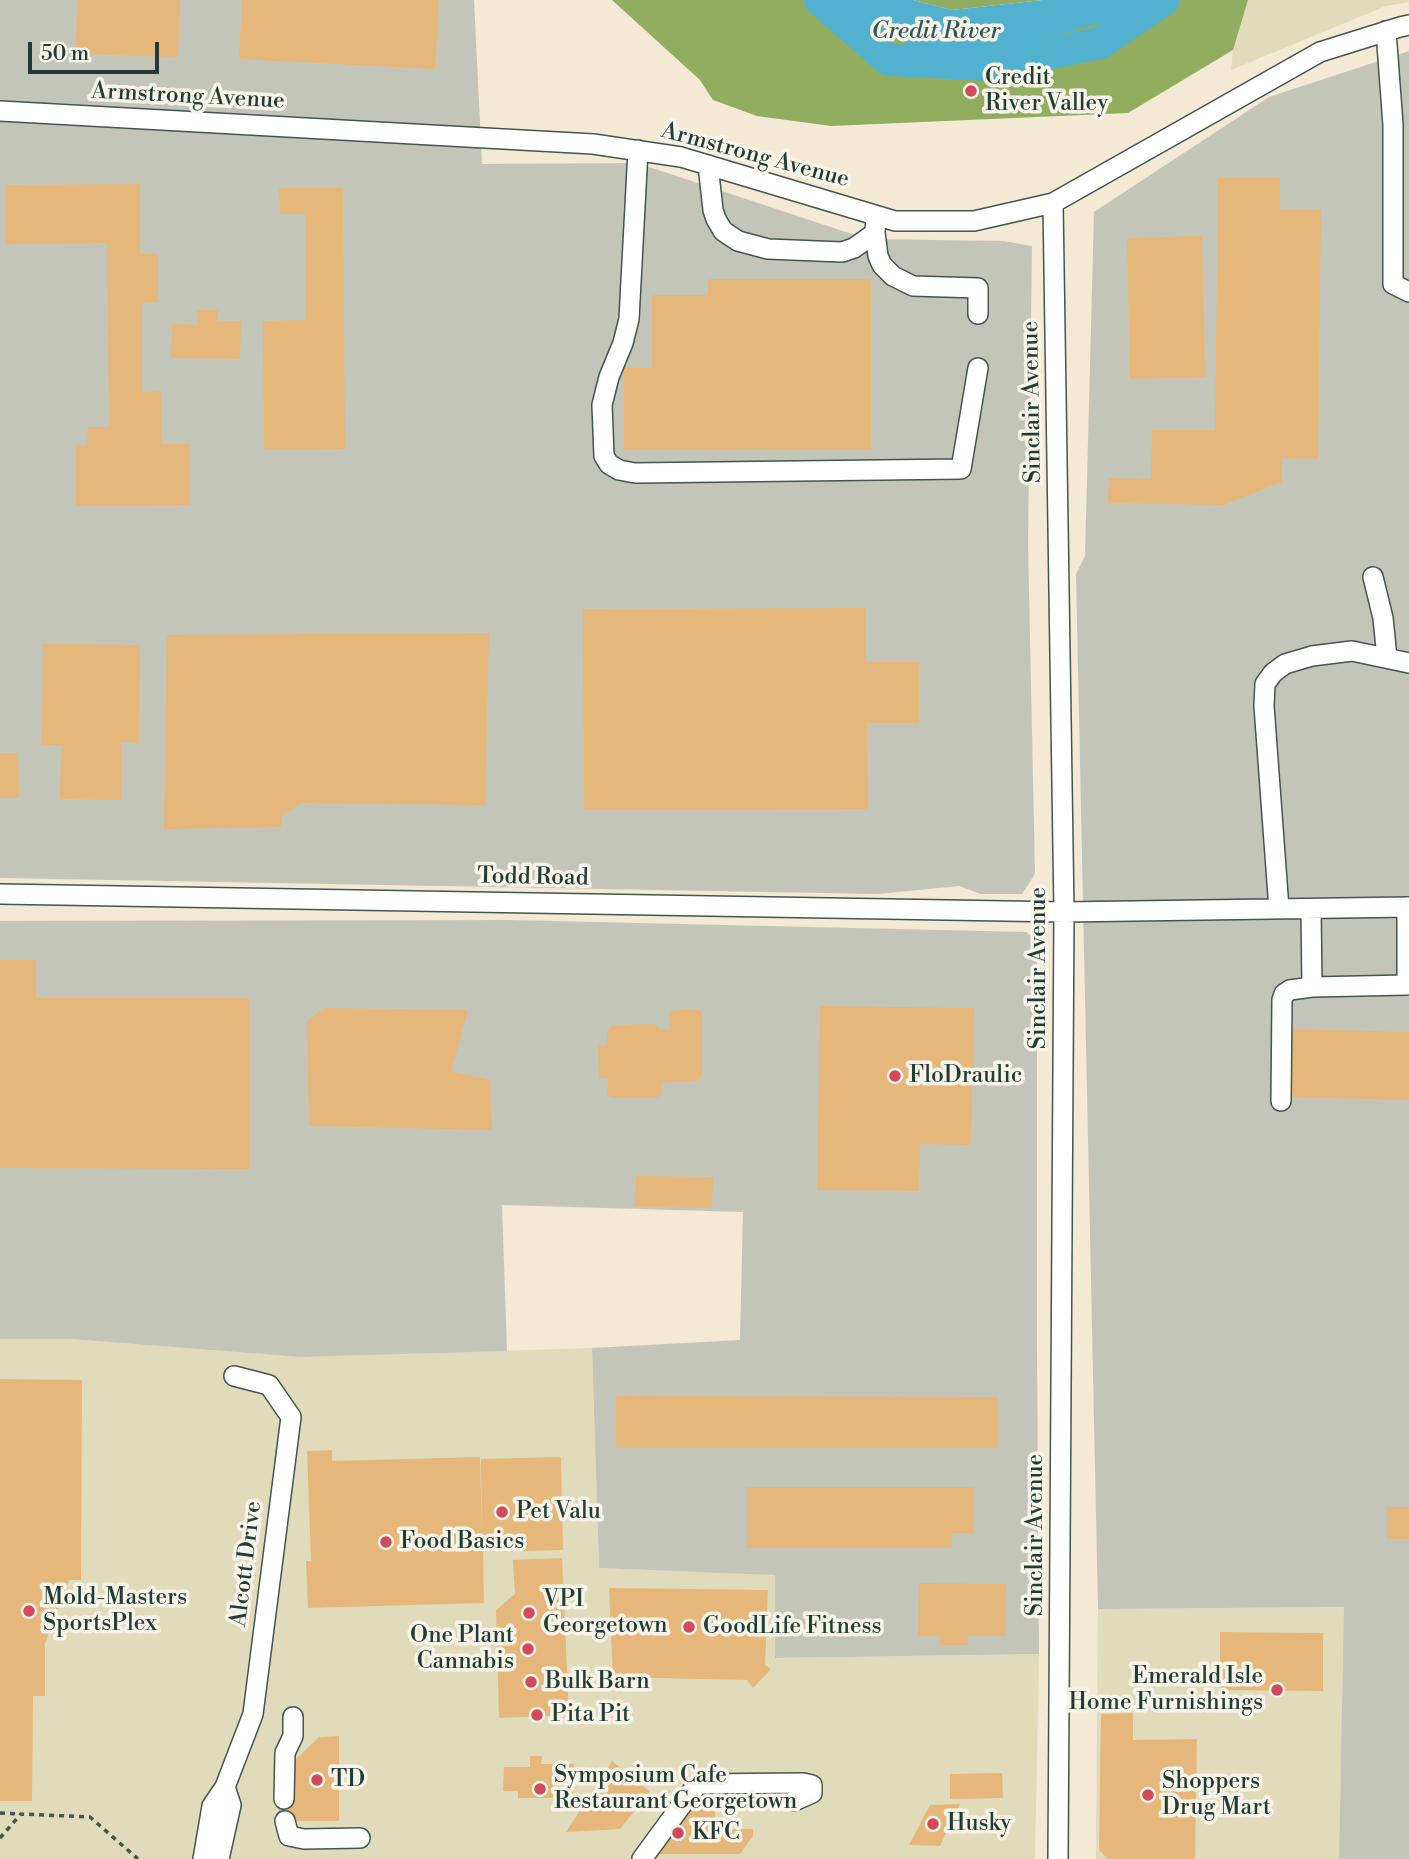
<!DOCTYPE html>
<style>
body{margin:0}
#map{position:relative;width:1409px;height:1859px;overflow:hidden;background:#f3e9d4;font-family:"Libre Bodoni",serif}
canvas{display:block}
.scale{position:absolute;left:28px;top:42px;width:131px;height:32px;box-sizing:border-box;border:4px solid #1f3d34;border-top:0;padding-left:9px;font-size:21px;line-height:24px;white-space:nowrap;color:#1f3d34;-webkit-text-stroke:5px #f7f3e8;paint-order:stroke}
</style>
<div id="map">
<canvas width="1409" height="1859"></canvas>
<div class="scale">50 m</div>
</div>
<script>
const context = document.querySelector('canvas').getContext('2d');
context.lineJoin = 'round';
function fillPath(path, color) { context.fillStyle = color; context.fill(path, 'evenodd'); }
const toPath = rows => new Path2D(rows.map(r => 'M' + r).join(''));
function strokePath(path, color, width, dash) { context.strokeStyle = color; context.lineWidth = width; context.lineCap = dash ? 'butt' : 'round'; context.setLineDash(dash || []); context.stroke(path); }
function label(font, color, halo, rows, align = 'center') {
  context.font = font + ' "Libre Bodoni",serif'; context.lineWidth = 7; context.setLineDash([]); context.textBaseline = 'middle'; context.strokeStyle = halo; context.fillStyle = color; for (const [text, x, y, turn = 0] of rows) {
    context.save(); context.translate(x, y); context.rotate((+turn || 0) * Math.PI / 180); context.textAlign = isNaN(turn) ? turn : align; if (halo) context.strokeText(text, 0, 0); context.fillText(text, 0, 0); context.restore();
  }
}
const built = toPath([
 [1248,0,1409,0,1409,2,1386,6,1231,70,1233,50],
 [0,1339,70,1339,300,1357,592,1348,599,1568,775,1574,775,1658,1039,1654,1035,1859,0,1859],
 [1345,1607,1339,1859,1096,1859,1098,1609]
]);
const industrial = toPath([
 [0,0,474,0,482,164,637,163,867,239,1003,241,1032,246,1028,543,1035,874,1022,894,981,894,959,886,878,894,0,878],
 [1409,51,1409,1859,1339,1859,1344,1607,1098,1609,1076,574,1085,556,1094,212,1269,97],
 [509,920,1026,932,1037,941,1037,1346,1039,1654,775,1658,775,1575,599,1568,592,1348,740,1340,743,1212,502,1205,507,1351,300,1357,70,1339,0,1339,0,921]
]);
const forest = toPath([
 [612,0,843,0,874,26,1107,21,1137,0,1248,0,1233,50,1128,113,831,126,757,116,713,100,700,80],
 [913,0,1043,0,952,10]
]);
const water = toPath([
 [843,0,913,0,952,10,1043,0,1137,0,1107,21,979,57,929,56,874,26]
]);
const river = toPath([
 [820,0,889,60,992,65,1100,43,1163,0]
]);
const building = toPath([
 [77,0,180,0,178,57,76,54],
 [242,0,439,0,435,69,239,59],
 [1218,178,1280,178,1280,210,1321,210,1318,459,1282,458,1282,482,1223,505,1108,503,1109,478,1151,479,1152,430,1215,430],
 [140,184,140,254,158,254,158,302,142,303,142,392,161,391,161,444,189,444,189,505,76,506,76,445,87,445,88,427,109,427,107,243,5,244,5,185],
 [279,188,343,188,345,449,264,450,263,321,306,320,305,214,280,214],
 [1202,236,1205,377,1130,379,1127,238],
 [708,279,871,279,871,450,624,450,624,368,652,368,652,295,708,295],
 [197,310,218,310,217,321,241,321,240,359,171,358,172,324,197,325],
 [866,608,866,662,919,662,919,723,867,723,868,809,584,810,583,609],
 [489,633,485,805,300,803,282,817,281,827,164,829,167,635],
 [43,644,140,645,139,743,121,742,121,800,60,799,61,745,42,745],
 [0,753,18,753,19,798,0,798],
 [0,960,36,960,36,998,249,998,249,1169,0,1168],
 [820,1006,974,1008,971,1145,920,1144,919,1191,817,1190],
 [324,1008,468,1010,451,1071,490,1080,492,1130,309,1126,307,1021],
 [674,1010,699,1010,702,1013,702,1076,698,1081,661,1083,661,1093,657,1098,612,1098,607,1094,608,1078,599,1078,598,1046,607,1045,607,1031,613,1025,655,1024,660,1029,669,1029,669,1014],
 [1291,1029,1409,1032,1409,1100,1289,1097],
 [636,1176,713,1177,712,1208,635,1207],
 [0,1379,82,1380,81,1580,69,1580,45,1643,45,1696,33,1696,32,1801,0,1801],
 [616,1396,997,1397,997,1448,616,1448],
 [332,1450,332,1461,480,1457,482,1536,481,1459,561,1457,563,1550,483,1552,484,1603,308,1608,306,1561,311,1561,307,1451],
 [747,1487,973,1487,973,1533,952,1533,952,1548,747,1548],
 [1387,1507,1409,1507,1409,1539,1387,1539],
 [562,1558,569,1715,499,1718,496,1610,515,1594,513,1560],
 [919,1583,1006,1584,1005,1636,968,1636,968,1645,940,1645,940,1636,918,1636],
 [609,1588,768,1590,765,1665,771,1669,753,1688,747,1680,613,1677],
 [1220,1632,1323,1633,1323,1691,1220,1690],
 [1133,1713,1133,1740,1197,1739,1195,1859,1108,1859,1099,1850,1101,1714],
 [339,1736,339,1821,279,1821,278,1800,295,1799,295,1760,319,1737],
 [530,1756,542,1756,541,1764,574,1764,573,1798,518,1798,518,1791,503,1791,504,1767,530,1767],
 [612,1761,650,1792,620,1829,566,1832],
 [1002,1773,1003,1798,950,1799,950,1774],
 [685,1804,694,1810,697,1807,715,1807,715,1829,753,1829,753,1836,740,1854,658,1854,658,1841],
 [960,1804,940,1846,909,1845,930,1805]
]);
const path = toPath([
 [0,1813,21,1814],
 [0,1838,21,1814,90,1817,138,1859]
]);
const minor = toPath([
 [1386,31,1393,125,1393,284,1409,292],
 [0,111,593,144,681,157,895,221,974,221,1053,203,1320,52,1400,27,1409,25],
 [638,150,629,319,623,343,609,377,602,405,604,456,609,464,619,470,635,473,961,469,978,368],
 [708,165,713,210,716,219,723,231,738,241,768,249,842,252,854,248,875,233,876,216],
 [1053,203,1064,912,1058,1859],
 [875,233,878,256,882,265,893,276,913,286,978,288,978,314],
 [1373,577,1383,618,1387,658],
 [0,894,1064,912,1409,907],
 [1279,909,1264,706,1265,684,1273,673,1285,664,1312,656,1352,651,1409,663],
 [1311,909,1312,987,1407,985,1407,907],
 [1281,1101,1282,1000,1284,994,1290,990,1312,987],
 [284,1799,285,1753,293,1736,293,1717],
 [285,1821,289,1836,304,1839,360,1838],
 [203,1859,212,1806,225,1787,253,1714,291,1417,269,1385,234,1376],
 [219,1859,231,1805,225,1787],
 [642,1859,692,1791,699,1784,803,1783,812,1785,812,1793,794,1801]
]);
const markers = [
 [971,91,7,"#d1495b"],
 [895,1076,7,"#d1495b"],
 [502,1512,7,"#d1495b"],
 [386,1542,7,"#d1495b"],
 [29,1611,7,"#d1495b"],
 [529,1613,7,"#d1495b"],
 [689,1627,7,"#d1495b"],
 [528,1649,7,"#d1495b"],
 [531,1682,7,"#d1495b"],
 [1277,1690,7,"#d1495b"],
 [537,1715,7,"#d1495b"],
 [317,1780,7,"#d1495b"],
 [540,1789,7,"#d1495b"],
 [1148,1795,7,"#d1495b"],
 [933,1824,7,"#d1495b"],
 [678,1833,7,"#d1495b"]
];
const poiNames = [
 ["Credit",985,78],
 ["River Valley",985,104],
 ["FloDraulic",909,1076],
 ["Pet Valu",516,1512],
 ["Food Basics",400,1542],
 ["Mold-Masters",43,1598],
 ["SportsPlex",43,1624],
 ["VPI",543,1600],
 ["Georgetown",543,1626],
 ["GoodLife Fitness",703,1627],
 ["One Plant",514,1636,"right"],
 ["Cannabis",514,1662,"right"],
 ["Emerald Isle",1263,1677,"right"],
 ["Home Furnishings",1263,1703,"right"],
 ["Bulk Barn",545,1682],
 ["Pita Pit",551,1715],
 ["Symposium Cafe",554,1776],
 ["Restaurant Georgetown",554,1802],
 ["TD",331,1780],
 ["Shoppers",1162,1782],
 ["Drug Mart",1162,1808],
 ["Husky",947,1824],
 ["KFC",692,1833]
];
const streetNames = [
 ["Armstrong Avenue",188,97,3],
 ["Armstrong Avenue",755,156,15],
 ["Sinclair Avenue",1033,402,-91],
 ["Todd Road",533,878,1],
 ["Sinclair Avenue",1039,968,-90],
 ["Sinclair Avenue",1036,1535,-90],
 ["Alcott Drive",247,1564,-83]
];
const waterNames = [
 ["Credit River",936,32]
];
fillPath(built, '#e0dcbb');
fillPath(industrial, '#c4c5b9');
fillPath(forest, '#91ad60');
fillPath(water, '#51b1cf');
strokePath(river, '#51b1cf', 32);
fillPath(building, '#e5b77a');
strokePath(minor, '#3f574c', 22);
strokePath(path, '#3f574c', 3.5, [5, 5]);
strokePath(minor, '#fff', 19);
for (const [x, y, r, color] of markers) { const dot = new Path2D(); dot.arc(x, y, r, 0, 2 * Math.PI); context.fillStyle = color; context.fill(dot); strokePath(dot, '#f7f3e8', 2.5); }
label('23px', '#1f3d34', '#f7f3e8', poiNames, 'left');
label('23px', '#1f3d34', '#f7f3e8', streetNames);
label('italic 24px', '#2c5a5b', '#f7f3e8', waterNames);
</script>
